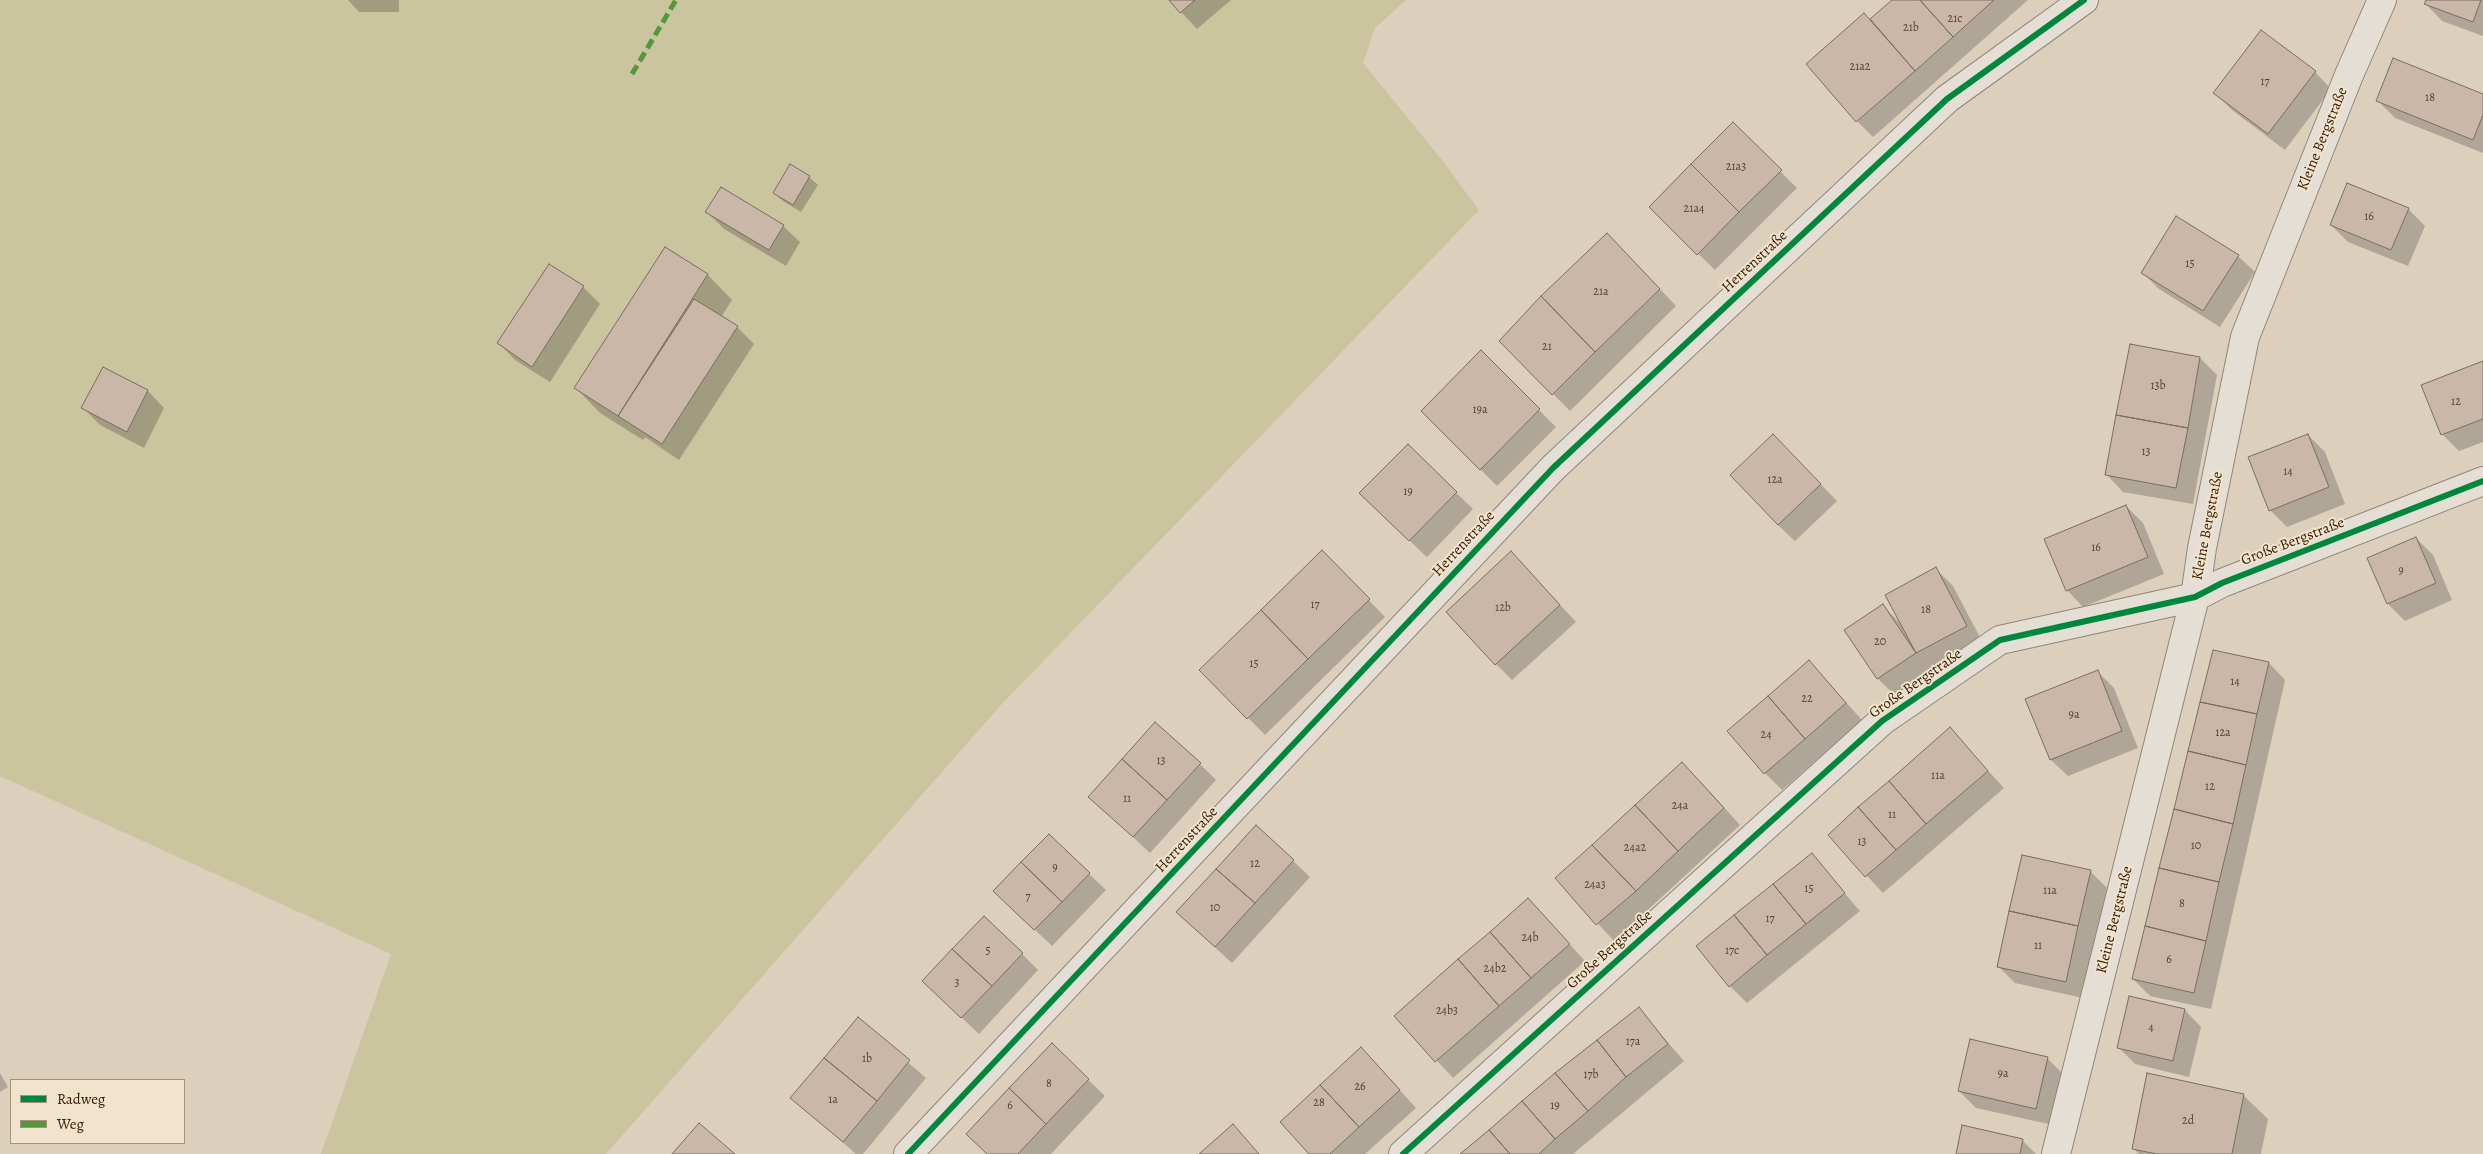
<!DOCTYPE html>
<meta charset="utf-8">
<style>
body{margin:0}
#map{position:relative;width:2483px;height:1154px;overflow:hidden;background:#dcd0bd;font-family:Alegreya,serif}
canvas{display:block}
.legend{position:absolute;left:10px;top:1079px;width:175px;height:65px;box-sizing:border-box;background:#f1e3cc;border:1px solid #a6927c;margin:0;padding:6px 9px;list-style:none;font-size:15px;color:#361805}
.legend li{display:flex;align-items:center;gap:10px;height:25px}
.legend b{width:25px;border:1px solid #a6927c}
</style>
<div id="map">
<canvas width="2483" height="1154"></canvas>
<ul class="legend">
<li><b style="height:6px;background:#00873e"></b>Radweg</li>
<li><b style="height:6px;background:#51993a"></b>Weg</li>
</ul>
</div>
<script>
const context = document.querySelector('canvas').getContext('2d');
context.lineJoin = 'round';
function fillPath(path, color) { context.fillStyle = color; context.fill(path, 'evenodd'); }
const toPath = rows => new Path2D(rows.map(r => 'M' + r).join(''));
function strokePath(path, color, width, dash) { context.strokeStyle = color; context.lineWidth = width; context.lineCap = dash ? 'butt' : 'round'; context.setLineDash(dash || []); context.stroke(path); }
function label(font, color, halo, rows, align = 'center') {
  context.font = font + ' Alegreya,serif'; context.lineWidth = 4; context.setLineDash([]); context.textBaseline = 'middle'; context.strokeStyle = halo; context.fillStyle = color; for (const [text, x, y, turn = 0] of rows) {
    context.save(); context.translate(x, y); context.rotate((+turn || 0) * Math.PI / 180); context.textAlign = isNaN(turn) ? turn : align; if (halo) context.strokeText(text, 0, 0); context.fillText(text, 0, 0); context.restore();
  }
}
const green = toPath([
 [0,0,1406,0,1375,28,1363,63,1442,160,1479,210,1000,706,606,1154,321,1154,391,954,0,776]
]);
const shadow = toPath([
 [348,0,399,0,399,12,359,12],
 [1170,0,1231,0,1197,29],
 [1893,0,2028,0,1873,137,1857,121,1870,20],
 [2427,0,2483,0,2483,36,2442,21,2426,4],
 [2315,72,2331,89,2285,150,2232,110,2215,93],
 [2483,95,2483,153,2395,118,2378,101],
 [1733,124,1797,188,1715,270,1650,207],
 [809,177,818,185,801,212,783,201,774,193],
 [2408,209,2425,226,2408,266,2348,242,2331,225],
 [707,212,783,226,800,242,786,266,724,229],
 [665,248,708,275,732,300,721,317,737,327,754,344,679,460,645,437,643,440,600,413,576,388],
 [1624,251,1676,306,1570,411,1500,341],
 [2238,256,2255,272,2220,327,2159,289,2142,272],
 [549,265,583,287,600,304,550,382,515,360,499,343],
 [1481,352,1556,427,1497,486,1422,411],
 [2200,358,2217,375,2193,504,2123,492,2107,475],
 [2483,363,2483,442,2459,451,2442,434],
 [104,369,148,391,164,408,144,448,100,425,83,408],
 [2308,435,2325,452,2345,504,2287,527,2270,510],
 [1408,446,1473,509,1427,557,1377,510],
 [1790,453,1837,501,1795,541,1778,525],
 [2126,506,2143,523,2164,574,2083,607,2067,590],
 [2416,538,2433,555,2452,600,2405,621,2388,604,2368,558],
 [1338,568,1385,617,1265,735,1201,670],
 [1936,569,1953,586,1983,643,1933,670,1895,695,1878,679,1846,630,1882,605,1901,624],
 [1528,570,1576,622,1512,680,1496,664],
 [1809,661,1862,720,1782,790,1765,773],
 [2269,663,2285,680,2211,1009,2150,996,2133,979],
 [2097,671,2114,688,2138,748,2068,776,2051,760],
 [1950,729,2004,788,1883,893,1829,835],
 [1200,764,1216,780,1150,853,1090,797],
 [1699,780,1740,825,1614,941,1556,878],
 [1256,826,1310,877,1232,963,1195,929],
 [1811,854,1860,911,1747,1003,1730,986],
 [2090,871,2107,888,2083,998,2015,983,1998,966],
 [1089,874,1106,890,1052,946,1012,908],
 [1528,899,1585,961,1453,1078,1396,1016],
 [1022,954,1038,970,979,1034,940,997],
 [1639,1009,1684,1061,1573,1154,1463,1154],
 [2185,1010,2201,1027,2189,1077,2135,1064,2118,1047],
 [858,1019,926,1078,863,1154,856,1154,792,1098],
 [1052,1045,1105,1096,1051,1154,988,1154],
 [2047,1058,2064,1075,2053,1125,1976,1108,1959,1091],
 [1378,1066,1416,1108,1365,1154,1311,1154],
 [0,1073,8,1087,0,1092],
 [2243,1095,2268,1119,2261,1154,2139,1154,2133,1148],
 [1963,1127,2023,1141,2036,1154,1957,1154]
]);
const building = toPath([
 [1169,0,1195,0,1180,13,1169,0],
 [1892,0,1920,0,1953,37,1915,71,1870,19,1892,0],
 [1920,0,1994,0,1953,37,1920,0],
 [2426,0,2481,0,2473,22,2424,4,2426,0],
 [1864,13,1915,71,1856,122,1806,64,1864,13],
 [2261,30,2316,71,2268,134,2213,93,2261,30],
 [2393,58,2483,94,2483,115,2473,140,2376,101,2393,58],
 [1733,122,1782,170,1739,212,1691,164,1733,122],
 [790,164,810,176,793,205,773,193,790,164],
 [1691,164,1739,212,1697,255,1649,207,1691,164],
 [2347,183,2409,208,2391,250,2330,225,2347,183],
 [721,187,784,225,769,250,705,212,721,187],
 [2176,216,2239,255,2203,311,2141,273,2176,216],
 [1607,233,1660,289,1595,352,1541,296,1607,233],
 [665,247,708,274,618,416,574,388,665,247],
 [549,264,584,286,532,367,497,343,549,264],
 [1541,296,1595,352,1552,395,1499,341,1541,296],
 [694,299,738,326,662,444,618,416,694,299],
 [2130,344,2200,357,2188,428,2116,415,2130,344],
 [1481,350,1540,409,1480,470,1421,411,1481,350],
 [2483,361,2483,419,2441,435,2421,385,2483,361],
 [103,367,148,390,127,432,81,408,103,367],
 [2116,415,2188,428,2176,488,2105,475,2116,415],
 [1773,434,1821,484,1778,525,1730,475,1773,434],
 [2308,434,2329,487,2269,511,2248,457,2308,434],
 [1408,444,1457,492,1409,541,1359,493,1408,444],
 [2126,505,2148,557,2066,591,2044,539,2126,505],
 [2416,537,2436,583,2387,604,2367,558,2416,537],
 [1322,550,1370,599,1308,659,1261,610,1322,550],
 [1511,551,1560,605,1495,665,1446,612,1511,551],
 [1936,567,1967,626,1916,653,1885,595,1936,567],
 [1883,604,1916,653,1877,679,1844,630,1883,604],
 [1261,610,1308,659,1247,719,1199,670,1261,610],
 [2213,650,2269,662,2257,714,2200,702,2213,650],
 [1809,660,1846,703,1805,739,1768,696,1809,660],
 [2098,670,2122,731,2050,760,2025,699,2098,670],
 [1768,696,1805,739,1764,774,1727,731,1768,696],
 [2200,702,2257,714,2246,765,2188,751,2200,702],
 [1155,722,1201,763,1167,800,1122,759,1155,722],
 [1950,727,1988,771,1926,824,1889,781,1950,727],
 [2188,751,2246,765,2233,824,2174,809,2188,751],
 [1122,759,1167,800,1133,837,1088,797,1122,759],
 [1682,762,1724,808,1678,851,1635,805,1682,762],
 [1889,781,1926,824,1896,850,1858,807,1889,781],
 [1635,805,1678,851,1636,891,1592,845,1635,805],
 [1858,807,1896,850,1865,877,1828,835,1858,807],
 [2174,809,2233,824,2219,882,2159,868,2174,809],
 [1256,825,1294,860,1255,903,1216,869,1256,825],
 [1049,834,1090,873,1062,902,1021,862,1049,834],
 [1592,845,1636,891,1596,925,1555,878,1592,845],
 [1812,853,1845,893,1806,924,1773,884,1812,853],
 [2022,855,2091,870,2078,926,2009,911,2022,855],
 [1021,862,1062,902,1034,930,993,891,1021,862],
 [2159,868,2219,882,2206,941,2145,926,2159,868],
 [1216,869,1255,903,1215,947,1176,912,1216,869],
 [1773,884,1806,924,1767,955,1734,915,1773,884],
 [1528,898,1570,944,1531,978,1490,932,1528,898],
 [2009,911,2078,926,2066,982,1997,967,2009,911],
 [1734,915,1767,955,1729,987,1696,946,1734,915],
 [984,916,1023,953,992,986,952,949,984,916],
 [2145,926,2206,941,2194,993,2132,979,2145,926],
 [1490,932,1531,978,1499,1006,1458,959,1490,932],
 [952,949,992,986,961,1018,922,981,952,949],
 [1458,959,1499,1006,1435,1062,1394,1016,1458,959],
 [2129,996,2185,1009,2173,1061,2117,1048,2129,996],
 [1639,1007,1668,1044,1626,1077,1597,1040,1639,1007],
 [858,1017,910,1060,877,1101,824,1058,858,1017],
 [1970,1039,2048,1057,2036,1109,1958,1091,1970,1039],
 [1597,1040,1626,1077,1588,1111,1555,1073,1597,1040],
 [1052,1043,1089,1079,1046,1124,1009,1088,1052,1043],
 [1361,1047,1400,1090,1359,1127,1320,1085,1361,1047],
 [824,1058,877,1101,843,1142,790,1098,824,1058],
 [1555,1073,1588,1111,1555,1139,1522,1101,1555,1073],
 [2147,1073,2244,1094,2232,1154,2157,1154,2132,1149,2147,1073],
 [1320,1085,1359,1127,1330,1154,1309,1154,1280,1122,1320,1085],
 [1009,1088,1046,1124,1018,1154,987,1154,966,1134,1009,1088],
 [1522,1101,1555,1139,1539,1154,1510,1154,1489,1130,1522,1101],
 [699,1123,735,1154,672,1154,699,1123],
 [1233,1124,1259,1154,1199,1154,1233,1124],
 [1962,1125,2023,1139,2020,1154,1956,1154,1962,1125],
 [1489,1130,1510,1154,1460,1154,1489,1130]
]);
const minor = toPath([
 [908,1154,1553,468,1947,99,2084,0],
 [1403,1154,1882,721,2000,640,2195,597,2222,583,2483,481],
 [2056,1154,2195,597,2202,548,2245,337,2349,75,2382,0]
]);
const quiet = toPath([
 [632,74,676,0]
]);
const cycleway = toPath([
 [908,1154,1553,468,1947,99,2084,0],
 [1403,1154,1882,721,2000,640,2195,597,2222,583,2483,481]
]);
const numberNames = [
 ["21c",1955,19],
 ["21b",1911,28],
 ["21a2",1860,67],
 ["17",2265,82],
 ["18",2430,98],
 ["21a3",1736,167],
 ["21a4",1694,209],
 ["16",2369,217],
 ["15",2190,264],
 ["21a",1601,292],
 ["21",1547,347],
 ["13b",2158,386],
 ["12",2456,402],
 ["19a",1480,410],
 ["13",2146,452],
 ["14",2288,472],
 ["12a",1775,480],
 ["19",1408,492],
 ["16",2096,548],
 ["9",2401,571],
 ["17",1315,605],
 ["12b",1503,608],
 ["18",1926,610],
 ["20",1880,642],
 ["15",1254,664],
 ["14",2235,682],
 ["22",1807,699],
 ["9a",2074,715],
 ["12a",2223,733],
 ["24",1766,735],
 ["13",1161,761],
 ["11a",1938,776],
 ["12",2210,787],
 ["11",1127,799],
 ["24a",1680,806],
 ["11",1892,815],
 ["13",1862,842],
 ["10",2196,846],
 ["24a2",1635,848],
 ["12",1255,864],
 ["9",1055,868],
 ["24a3",1595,885],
 ["15",1809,889],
 ["11a",2050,891],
 ["7",1028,897],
 ["8",2182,904],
 ["10",1215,908],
 ["17",1770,919],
 ["24b",1530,938],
 ["11",2038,946],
 ["5",988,951],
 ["17c",1732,951],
 ["6",2169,960],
 ["24b2",1495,969],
 ["3",957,983],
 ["24b3",1447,1011],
 ["4",2151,1028],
 ["17a",1633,1042],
 ["1b",867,1059],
 ["9a",2003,1074],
 ["17b",1591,1075],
 ["8",1049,1084],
 ["26",1360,1087],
 ["1a",833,1100],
 ["28",1319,1103],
 ["6",1010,1106],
 ["19",1555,1106],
 ["2d",2188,1121]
];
const streetNames = [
 ["Kleine Bergstraße",2323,139,-68],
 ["Herrenstraße",1755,262,-43],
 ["Kleine Bergstraße",2208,526,-79],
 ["Große Bergstraße",2293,542,-21],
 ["Herrenstraße",1464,544,-47],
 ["Große Bergstraße",1916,684,-35],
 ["Herrenstraße",1187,840,-47],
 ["Kleine Bergstraße",2115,920,-76],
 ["Große Bergstraße",1610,950,-42]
];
fillPath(green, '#cac49f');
fillPath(shadow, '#0003');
fillPath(building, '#cab7a7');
strokePath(building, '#786d61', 1);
strokePath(minor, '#908679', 30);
strokePath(minor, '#e4ded4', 28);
strokePath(quiet, '#51993a', 5, [10, 5]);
strokePath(cycleway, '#00873e', 6);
label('12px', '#5c402e', null, numberNames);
label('15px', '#361805', '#f1e3cc', streetNames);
</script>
